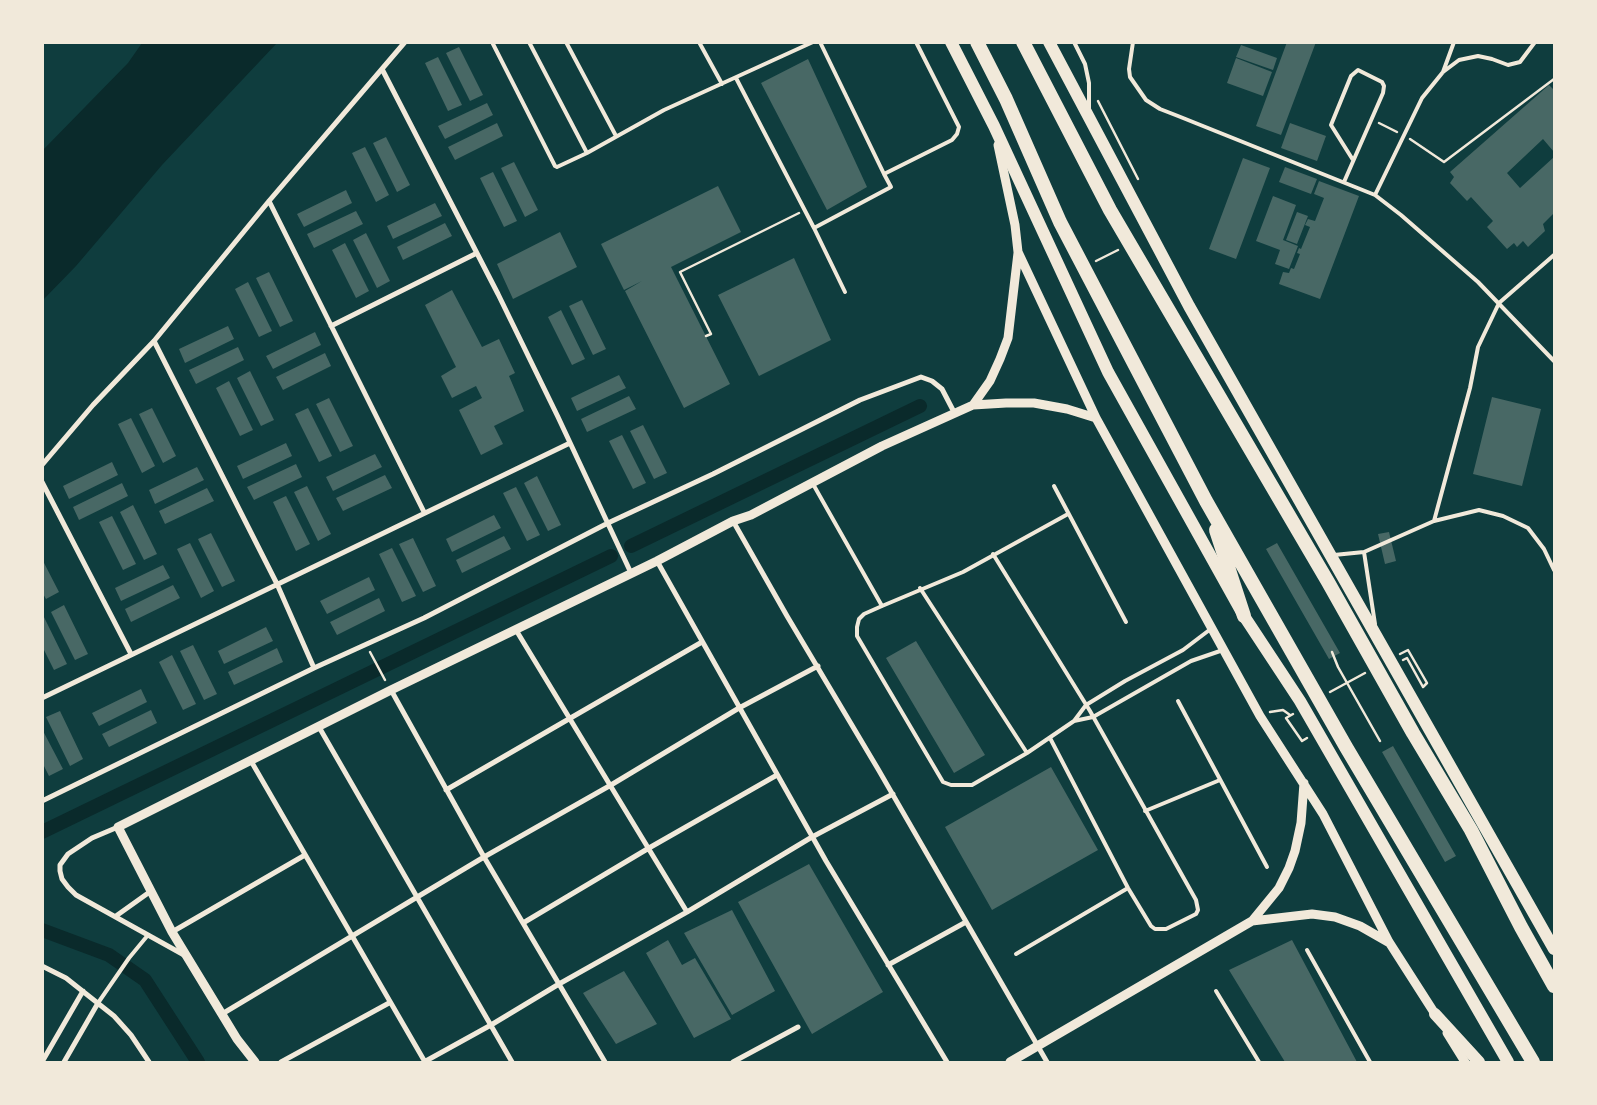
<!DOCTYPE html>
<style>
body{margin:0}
#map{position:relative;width:1597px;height:1105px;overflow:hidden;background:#0f3d3e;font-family:"Roboto Serif",serif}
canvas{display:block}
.frame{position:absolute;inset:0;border:44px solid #f1e9da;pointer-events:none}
</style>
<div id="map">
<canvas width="1597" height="1105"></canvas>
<div class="frame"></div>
</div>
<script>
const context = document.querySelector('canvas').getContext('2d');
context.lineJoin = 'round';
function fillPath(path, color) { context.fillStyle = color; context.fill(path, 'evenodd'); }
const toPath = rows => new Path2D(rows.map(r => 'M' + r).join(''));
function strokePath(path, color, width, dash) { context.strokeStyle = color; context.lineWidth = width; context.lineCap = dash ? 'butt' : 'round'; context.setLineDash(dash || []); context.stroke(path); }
const water = toPath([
 [142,43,277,43,162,165,76,266,43,300,43,150,128,63]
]);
const canal = toPath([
 [631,546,920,406],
 [42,832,611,556],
 [42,930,109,955,145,980,198,1062]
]);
const building = toPath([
 [1287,42,1316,42,1281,135,1256,126],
 [1241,45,1277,58,1273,70,1236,57],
 [459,47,483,95,470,101,446,53],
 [438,57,462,105,448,111,425,63],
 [1236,58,1272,72,1263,96,1227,83],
 [808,59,867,187,827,210,761,83],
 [1549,85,1553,89,1554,88,1554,152,1543,139,1507,173,1520,188,1554,157,1554,213,1543,224,1545,231,1528,247,1523,241,1517,247,1514,243,1507,249,1487,227,1493,221,1471,197,1467,201,1450,183,1454,177,1450,172],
 [487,103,493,115,445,139,438,126],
 [497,123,503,136,455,160,448,147],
 [1290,123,1326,136,1317,161,1281,148],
 [386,137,410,185,397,192,373,143],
 [365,147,389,195,376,202,352,153],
 [1243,158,1270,168,1236,259,1209,249],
 [514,162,538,210,525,217,501,168],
 [1285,167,1317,179,1311,194,1279,182],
 [493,172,517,221,504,227,480,178],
 [1319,181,1359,196,1320,299,1279,284,1283,272,1289,273,1291,268,1294,269,1300,254,1297,253,1299,248,1301,249,1310,227,1305,225,1308,219,1315,221,1324,198,1314,194],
 [718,186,741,232,671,267,730,384,684,408,625,291,642,281,624,290,601,244],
 [346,190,352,203,304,227,297,214],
 [1273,196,1296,205,1283,240,1298,246,1289,269,1275,264,1280,250,1256,241],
 [435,203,442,216,393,239,387,226],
 [356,211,363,224,314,248,307,234],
 [1297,212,1308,216,1297,244,1286,240],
 [445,223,452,236,403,260,397,247],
 [560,232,577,267,513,299,497,264],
 [366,233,390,281,377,288,353,240],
 [345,243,369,291,356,298,332,250],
 [794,258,831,340,759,376,718,295],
 [269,272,293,321,280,327,256,278],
 [248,282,272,331,259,337,235,289],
 [452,290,482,347,499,339,515,373,509,376,524,411,494,426,503,444,481,455,459,410,482,398,476,386,452,398,441,376,456,367,425,305],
 [582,300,606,349,593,355,569,306],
 [561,310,585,359,572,365,548,317],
 [228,326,234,339,185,363,179,349],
 [315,332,321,345,273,369,266,356],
 [238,347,244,360,196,384,189,370],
 [325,353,331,366,283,390,276,377],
 [250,371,274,420,261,426,237,378],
 [619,375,626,388,577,411,571,398],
 [229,381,253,430,240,436,216,388],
 [629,396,636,409,587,432,581,419],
 [1492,397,1541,409,1522,486,1473,474],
 [329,398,353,446,340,452,316,404],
 [152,408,176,456,163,463,139,414],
 [308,408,332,456,319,462,295,414],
 [131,418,155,466,142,473,118,424],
 [643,425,667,473,654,479,630,431],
 [622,435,646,483,633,489,609,441],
 [286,443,292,456,243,479,237,466],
 [375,454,382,467,333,491,326,477],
 [112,462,118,475,69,499,63,486],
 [296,464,302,477,254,500,247,487],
 [197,467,204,480,155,504,149,490],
 [385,475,392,488,343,511,336,498],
 [537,476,561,525,548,531,524,483],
 [122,483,128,496,79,520,73,507],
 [307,486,331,534,318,541,294,492],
 [516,487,540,535,527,541,503,493],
 [207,488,214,501,165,524,159,511],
 [286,496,310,544,296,551,273,502],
 [133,505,157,554,144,560,120,512],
 [494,515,501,528,452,552,446,539],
 [112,516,136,564,123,570,99,522],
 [1389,532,1396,561,1385,564,1378,534],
 [211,533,235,581,222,587,198,539],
 [504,536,511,549,462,573,456,560],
 [413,538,436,586,423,592,399,544],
 [190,543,214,591,201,598,177,549],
 [1277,543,1340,653,1329,659,1266,549],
 [392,548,416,596,402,602,379,554],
 [42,559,59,592,46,599,42,592],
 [163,565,170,578,121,601,115,588],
 [369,577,375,590,327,614,320,601],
 [173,585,180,598,131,622,125,609],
 [379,598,385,611,337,635,330,622],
 [64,605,88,654,75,660,51,612],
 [42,613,67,664,54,670,42,646],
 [266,627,273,641,224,664,218,651],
 [916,641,985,755,954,773,886,658],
 [193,645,217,694,204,700,180,651],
 [277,648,283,662,234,685,228,672],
 [172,655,196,704,183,710,159,662],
 [141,689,147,702,99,726,92,713],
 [151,710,157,723,109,747,102,734],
 [60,711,83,759,70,766,46,717],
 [42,729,63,769,49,776,42,762],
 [1393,746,1456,856,1445,862,1382,752],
 [1051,767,1098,850,992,910,945,827],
 [809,864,883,992,812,1034,738,902],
 [732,910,775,991,732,1015,684,933],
 [668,940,682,965,695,958,731,1019,694,1038,646,953],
 [1292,940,1357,1062,1285,1062,1229,970],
 [624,971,657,1024,616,1044,583,993]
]);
const path = toPath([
 [1098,101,1138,179],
 [1379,123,1397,132],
 [1410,139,1444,162,1554,79],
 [1096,261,1118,250],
 [706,336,711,334,680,272,799,213],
 [370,652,385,680],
 [1332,652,1338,667,1380,741],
 [1400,654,1408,650,1427,683,1423,687,1407,658,1403,660],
 [1330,692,1365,673],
 [1270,712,1283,710,1290,715],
 [1293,714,1286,718,1302,741,1307,738]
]);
const service = toPath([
 [492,42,555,166,557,167,587,153,664,110,813,42],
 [529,42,587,153],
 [566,42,616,136],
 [699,42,722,84],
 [820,42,884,174,952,140,957,134,959,127,916,42],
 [1074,42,1085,64,1089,83,1089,108],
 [1133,42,1129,69,1130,77,1146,100,1160,109,1178,116,1375,195,1401,215,1478,282,1554,361],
 [1443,72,1454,42],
 [736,78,814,228,891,187,884,174],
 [1344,182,1383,93,1384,86,1382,82,1358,70,1351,76,1331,125,1353,160],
 [1375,195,1422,98,1443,72,1459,60,1478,56,1492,59,1508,65,1520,62,1535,42],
 [814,228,845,292],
 [813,484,882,606],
 [1054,486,1126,622],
 [1068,514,963,572,882,606,864,614,859,619,857,627,857,636,943,782,951,785,972,785,1027,753,1074,721,1093,717,1191,661,1223,650],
 [1434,521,1470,388,1478,347,1499,303,1554,255],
 [1364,552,1375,624],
 [993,554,1090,711,1196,900,1198,910,1196,914,1166,929,1155,929,1151,926,1128,888,1050,738],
 [1334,555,1364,552,1434,521,1479,510,1503,516,1528,528,1544,549,1554,570],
 [920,588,1027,753],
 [1178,701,1267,867],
 [1074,721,1086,705,1125,681,1183,650,1212,628],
 [1145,811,1220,780],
 [1307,950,1370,1062],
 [1016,954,1128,888],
 [1216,991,1259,1062],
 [98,1003,129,958,148,935]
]);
const minor = toPath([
 [382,69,498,294,558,417,631,573],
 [269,201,424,512],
 [331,326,477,253],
 [154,341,277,584,314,668],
 [42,465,93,405,154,341,269,201,405,42],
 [42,482,131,654],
 [733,521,787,616,878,769,1047,1062],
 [657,561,826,861,947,1062],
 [516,630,687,912],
 [391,690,484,857,605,1062],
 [42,698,570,443],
 [319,727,512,1062],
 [251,761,425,1062],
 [446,790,702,642],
 [42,801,314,668,424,618,608,523,713,474,860,400,921,377,932,381,942,389,955,414],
 [118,827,92,838,68,854,60,865,60,871,62,879,68,887,76,895,184,955],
 [116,916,151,891],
 [523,923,649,848,777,775],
 [172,932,305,855],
 [888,965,966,922],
 [42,966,66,978,114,1016,131,1035,149,1062],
 [222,1014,484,857,611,785,739,708,818,666],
 [42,1062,83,991],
 [64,1062,98,1003],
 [281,1062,389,1003],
 [424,1062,491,1025,559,984,687,912,812,837,893,794],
 [733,1062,798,1027]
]);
const tertiary = toPath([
 [998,145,1015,225,1018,252,1096,418,1260,716,1323,814,1389,942,1437,1017],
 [973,405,990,381,1000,359,1008,338,1018,253],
 [1252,921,1312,914,1335,917,1360,926,1388,942],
 [1447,1033,1465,1062],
 [255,1062,237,1039,172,932,118,827,391,690,657,561,733,521,751,515,882,446,973,405,1006,403,1034,403,1067,409,1096,418],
 [1010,1062,1252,921,1279,888,1289,868,1295,851,1301,823,1304,783]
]);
const trunk = toPath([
 [951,42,994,126,1108,372,1244,616,1300,701,1508,1062],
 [1049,42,1189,306,1554,949],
 [1435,1014,1479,1062]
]);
const motorway = toPath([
 [977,42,1006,99,1060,222,1206,501,1346,747,1533,1062],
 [1023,42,1110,210,1328,582,1413,733,1471,830,1521,927,1554,986],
 [1216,530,1244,616]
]);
fillPath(water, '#0a2a2b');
strokePath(canal, '#0a2a2b', 14);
fillPath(building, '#486865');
strokePath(path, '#f1e9da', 2.5);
strokePath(service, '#f1e9da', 4);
strokePath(minor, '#f1e9da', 5);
strokePath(tertiary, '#f1e9da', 9);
strokePath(trunk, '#f1e9da', 12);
strokePath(motorway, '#f1e9da', 14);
</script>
